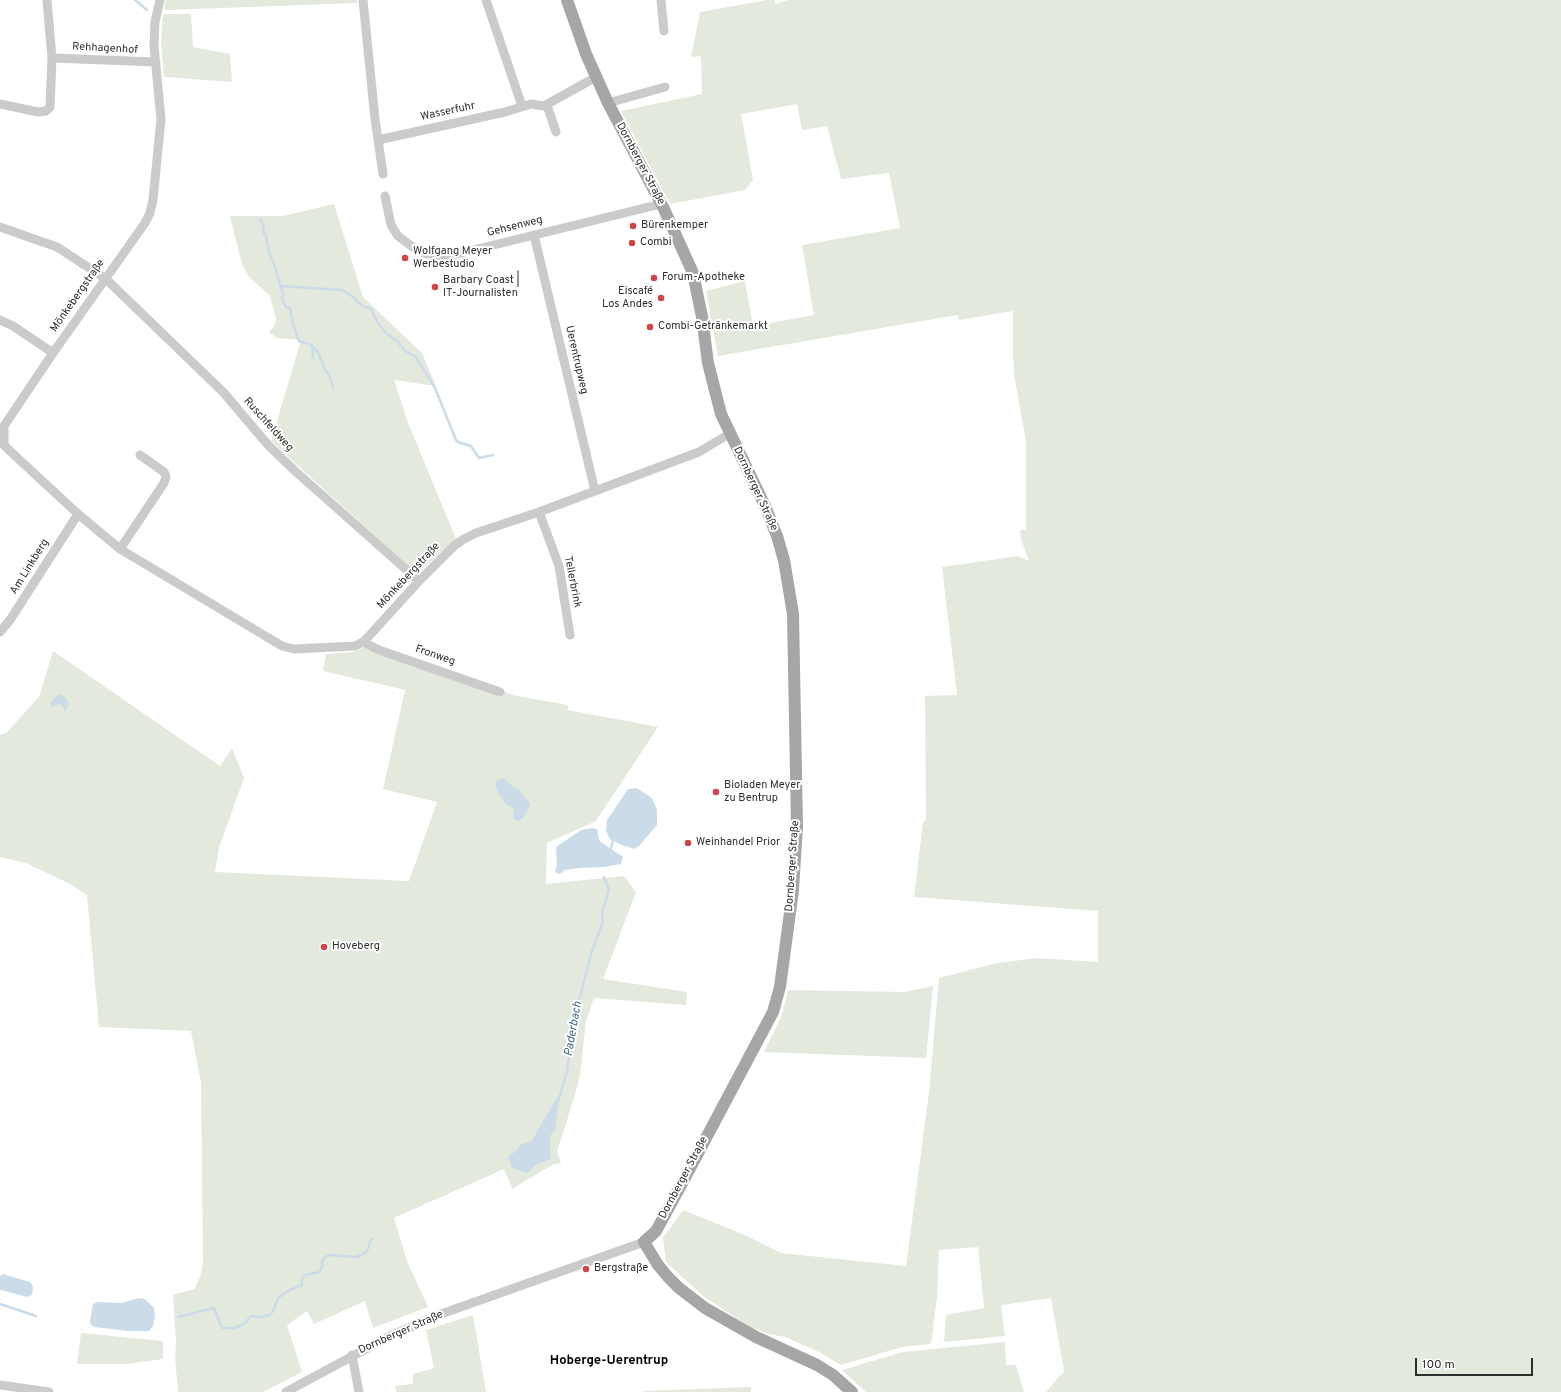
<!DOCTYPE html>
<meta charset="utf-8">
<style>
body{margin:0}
#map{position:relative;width:1561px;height:1392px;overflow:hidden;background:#fff;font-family:Overpass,sans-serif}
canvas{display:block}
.scale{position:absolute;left:1415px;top:1358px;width:118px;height:18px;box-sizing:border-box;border:2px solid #2e2e2e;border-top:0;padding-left:5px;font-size:12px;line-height:14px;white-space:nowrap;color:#2e2e2e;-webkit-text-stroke:3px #fff;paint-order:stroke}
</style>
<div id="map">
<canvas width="1561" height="1392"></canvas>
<div class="scale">100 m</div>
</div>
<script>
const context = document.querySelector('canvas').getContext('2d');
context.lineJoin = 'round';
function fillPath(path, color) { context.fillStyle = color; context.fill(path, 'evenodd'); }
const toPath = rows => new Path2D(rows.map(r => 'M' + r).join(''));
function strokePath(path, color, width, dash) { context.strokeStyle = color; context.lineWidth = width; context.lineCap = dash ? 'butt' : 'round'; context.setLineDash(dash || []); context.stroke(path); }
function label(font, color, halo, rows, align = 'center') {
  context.font = font + ' Overpass,sans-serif'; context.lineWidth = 4; context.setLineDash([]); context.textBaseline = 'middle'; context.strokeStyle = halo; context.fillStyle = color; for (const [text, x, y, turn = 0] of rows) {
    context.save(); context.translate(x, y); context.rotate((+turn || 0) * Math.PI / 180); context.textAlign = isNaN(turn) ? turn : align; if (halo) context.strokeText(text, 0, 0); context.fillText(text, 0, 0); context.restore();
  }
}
const green = toPath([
 [166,0,357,0,357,3,167,10,164,9],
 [767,0,775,0,775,4,788,0,1561,0,1561,1392,1046,1392,1064,1371,1051,1298,1001,1305,1005,1336,944,1342,946,1315,984,1308,978,1247,939,1250,937,1297,931,1344,902,1347,841,1365,819,1352,785,1337,769,1334,750,1327,703,1296,666,1262,663,1238,683,1210,745,1235,781,1253,906,1266,929,1092,939,978,997,963,1037,958,1098,962,1098,911,914,897,923,822,926,820,925,696,957,695,942,567,1018,556,1029,561,1021,539,1020,530,1026,530,1026,442,1015,380,1013,356,1013,311,959,320,958,315,718,356,706,291,745,281,753,326,814,315,802,245,900,228,889,173,841,179,827,126,802,130,797,104,741,114,753,180,745,190,670,204,621,111,702,94,701,56,691,57,700,12],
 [163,14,191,14,193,47,230,54,232,82,164,77,161,44],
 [334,204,363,297,422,353,436,386,394,380,407,420,456,539,420,571,415,571,410,568,271,441,301,340,277,338,269,332,274,326,276,319,270,296,249,277,242,264,230,216,282,216],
 [365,647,517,696,568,705,568,710,658,727,596,821,547,843,546,884,624,876,636,892,603,979,687,992,686,1005,594,998,586,1021,580,1075,575,1095,557,1152,561,1163,554,1164,515,1187,513,1190,504,1169,394,1218,407,1261,428,1307,373,1328,365,1301,314,1324,307,1311,287,1325,302,1372,263,1392,178,1392,175,1358,176,1340,173,1295,194,1289,200,1277,203,1263,201,1083,191,1031,99,1027,87,895,70,884,26,863,0,857,0,735,7,732,39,697,53,651,220,766,232,748,244,778,219,848,215,872,409,881,437,802,383,789,405,690,323,671,326,654,353,652],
 [933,986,926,1058,764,1052,782,1015,788,990,904,992],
 [473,1315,486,1392,396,1392,395,1386,413,1384,413,1374,434,1368,426,1330],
 [81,1333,163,1341,163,1359,127,1364,77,1364],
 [1005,1342,1006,1365,1016,1365,1024,1392,866,1392,842,1370,903,1352],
 [751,1387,751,1392,643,1392,643,1391]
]);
const water = toPath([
 [61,694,66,698,69,704,65,712,62,705,60,704,52,707,50,704,56,696],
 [504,778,513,787,519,790,530,803,530,806,523,818,518,821,513,818,514,809,507,805,499,795,495,785,496,781],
 [637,788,652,798,657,810,657,825,639,846,634,849,619,844,610,839,606,831,607,820,628,789],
 [592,828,597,829,599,839,601,842,623,857,621,864,604,867,580,868,565,870,560,874,556,873,555,871,557,865,556,847,581,830],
 [556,1099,559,1099,555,1131,551,1134,550,1143,551,1159,535,1165,528,1173,512,1168,508,1157,517,1150,521,1144,531,1142],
 [3,1274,30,1282,33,1286,32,1295,27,1297,1,1290,0,1289,0,1276],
 [139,1298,145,1299,154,1308,155,1316,153,1326,149,1331,128,1331,95,1327,91,1325,90,1321,93,1304,97,1302,121,1303]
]);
const stream = toPath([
 [135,0,147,10],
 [260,219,264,226,263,231,266,236,269,252,275,267,283,294,282,299,286,307,290,308,293,324,299,341,310,344,318,352,325,370,330,376,333,388],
 [280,286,342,290,353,297,361,305,371,309,377,322,386,333,397,341,405,351,416,357,435,388,456,440,458,442,471,446,479,458,493,455],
 [312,346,313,358],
 [610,852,613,840],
 [558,1102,567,1072,575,1013,580,997,591,954,603,922,602,913,609,890,604,877],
 [0,1304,36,1316],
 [178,1317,214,1308,221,1326,223,1328,235,1328,244,1324,251,1316,261,1317,270,1315,273,1311,278,1298,286,1292,302,1285,302,1279,305,1275,319,1272,322,1267,322,1262,325,1257,329,1255,356,1257,365,1253,369,1247,370,1241,373,1239]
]);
const minor = toPath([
 [160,0,155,22,154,46,161,119,153,200,150,213,145,223,53,353,4,426,4,445,10,451,78,514,120,549,282,646,294,649,355,646,363,642,369,636,419,581,454,546,464,539,476,533,539,512,699,452,729,434],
 [363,0,375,119,383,174],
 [486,0,522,106],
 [661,0,664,31],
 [52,58,156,62],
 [608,103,665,87],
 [0,104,38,112,46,111,50,107,52,58,47,0],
 [547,105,556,132],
 [378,140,505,112,531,104,544,106,596,77],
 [385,196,391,225,398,236,414,248,424,253,444,256,457,254,661,204],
 [0,227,57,247,106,279,224,393,268,445,295,471,419,581],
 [534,235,595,491],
 [0,320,13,326,53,353],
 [539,512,559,566,570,635],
 [120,549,164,483,166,477,164,472,140,455],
 [0,632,10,620,78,514],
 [363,642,379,650,500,692],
 [352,1355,359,1392],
 [0,1385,49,1392],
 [286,1392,390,1336,441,1314,644,1242]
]);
const major = toPath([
 [567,0,586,54,608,103,664,209,693,273,702,317,708,363,721,414,765,506,777,536,784,560,793,614,797,826,793,890,780,987,773,1012,680,1187,656,1231,644,1242,658,1265,668,1277,679,1288,705,1308,756,1337,817,1365,833,1375,852,1392]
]);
const markers = [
 [633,226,4,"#d14346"],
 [632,243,4,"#d14346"],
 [405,258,4,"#d14346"],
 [654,278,4,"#d14346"],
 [435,287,4,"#d14346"],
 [661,298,4,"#d14346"],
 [650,327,4,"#d14346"],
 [716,792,4,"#d14346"],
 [688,843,4,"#d14346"],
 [324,947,4,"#d14346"],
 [586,1269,4,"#d14346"]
];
const streetNames = [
 ["Rehhagenhof",105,49,3],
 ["Wasserfuhr",448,112,-12],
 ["Dornberger Straße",640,164,62],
 ["Gehsenweg",515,227,-14],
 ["Mönkebergstraße",78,296,-55],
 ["Uerentrupweg",576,360,77],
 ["Ruschfeldweg",268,425,48],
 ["Dornberger Straße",755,489,65],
 ["Am Linkberg",30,567,-58],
 ["Mönkebergstraße",409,576,-47],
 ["Tellerbrink",572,582,79],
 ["Fronweg",435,656,19],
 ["Dornberger Straße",793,866,-86],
 ["Dornberger Straße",684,1178,-62],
 ["Dornberger Straße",401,1333,-24]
];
const poiNames = [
 ["Bürenkemper",641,226],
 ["Combi",640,243],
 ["Wolfgang Meyer",413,252],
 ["Werbestudio",413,265],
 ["Forum-Apotheke",662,278],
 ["Barbary Coast |",443,281],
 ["IT-Journalisten",443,294],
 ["Eiscafé",653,292,"right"],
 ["Los Andes",653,305,"right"],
 ["Combi-Getränkemarkt",658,327],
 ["Bioladen Meyer",724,786],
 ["zu Bentrup",724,799],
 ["Weinhandel Prior",696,843],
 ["Hoveberg",332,947],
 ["Bergstraße",594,1269]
];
const waterNames = [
 ["Paderbach",574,1029,-80]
];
const quarterNames = [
 ["Hoberge-Uerentrup",609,1361]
];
fillPath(green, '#e3eadd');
fillPath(water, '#cbdbe7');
strokePath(stream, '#cbdbe7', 2.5);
strokePath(minor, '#cbcbcb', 9);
strokePath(major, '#a6a6a6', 12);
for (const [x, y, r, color] of markers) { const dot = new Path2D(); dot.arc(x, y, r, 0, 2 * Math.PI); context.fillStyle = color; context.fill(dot); strokePath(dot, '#fff', 1.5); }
label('11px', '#2e2e2e', '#fff', streetNames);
label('11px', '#2e2e2e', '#fff', poiNames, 'left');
label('italic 12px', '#456987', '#fff', waterNames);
label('bold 13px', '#000', '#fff', quarterNames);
</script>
